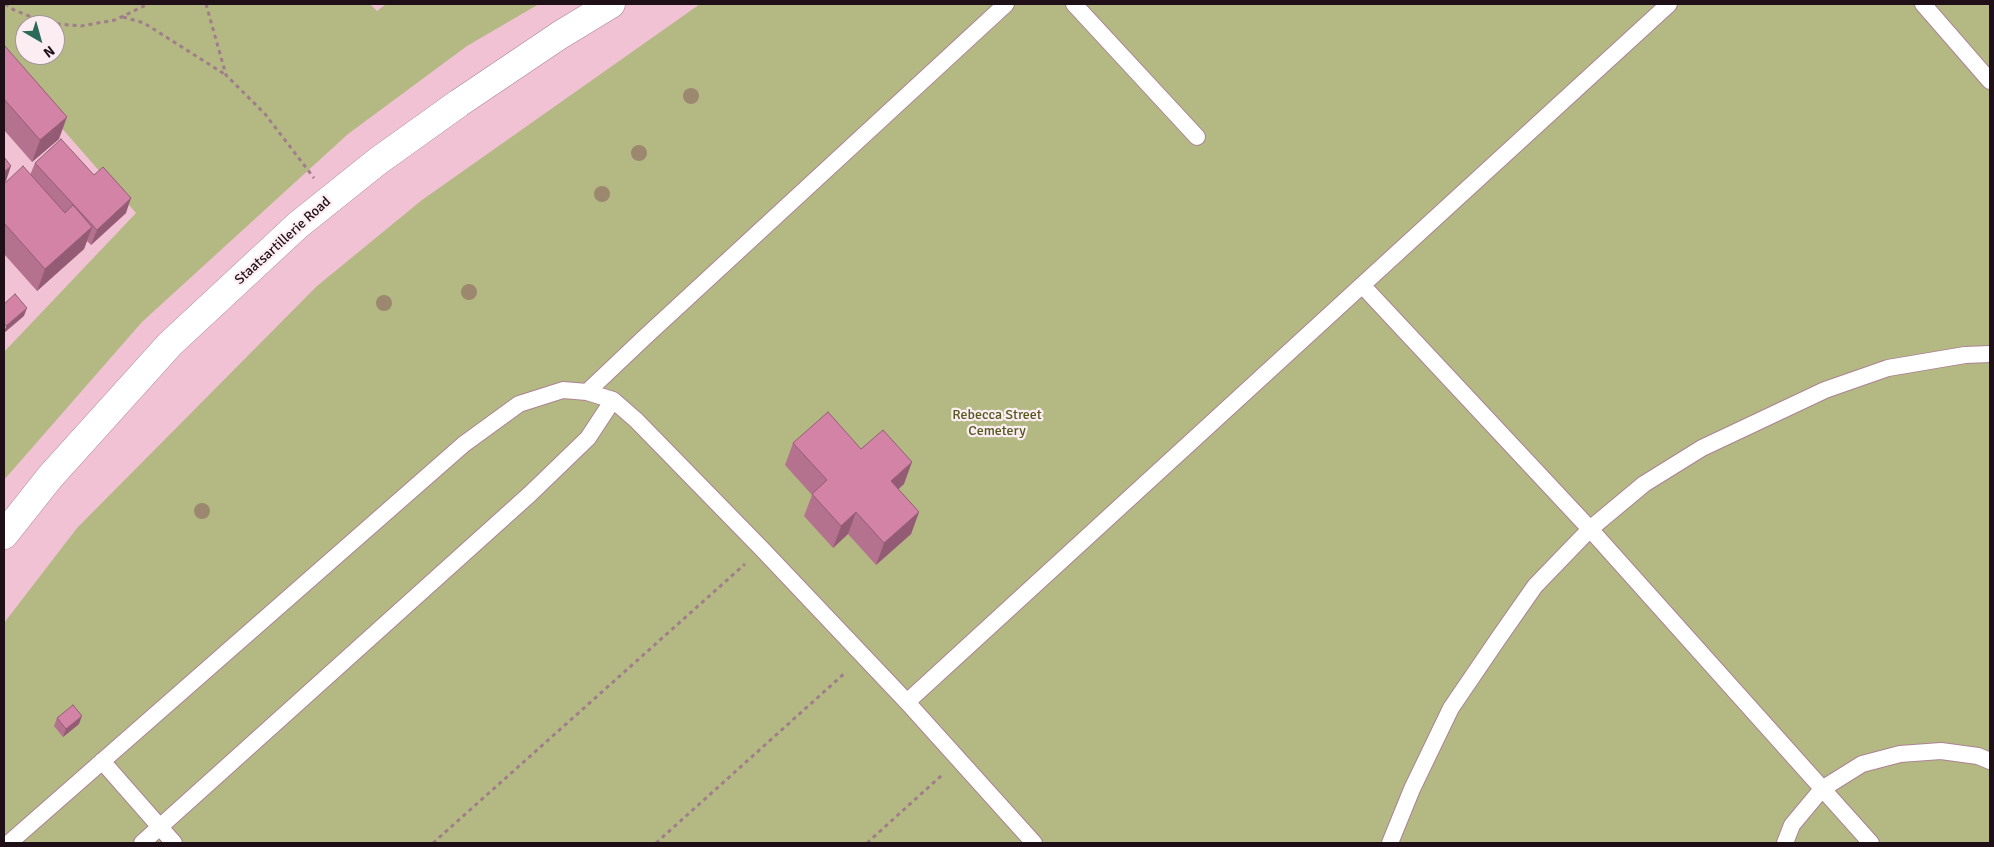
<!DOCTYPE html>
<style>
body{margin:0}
#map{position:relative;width:1994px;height:847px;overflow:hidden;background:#f0c2d4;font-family:Signika,sans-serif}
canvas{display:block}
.frame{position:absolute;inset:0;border:5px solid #1f0f16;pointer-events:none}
.north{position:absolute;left:15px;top:15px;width:50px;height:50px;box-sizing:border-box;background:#fcedf3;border:1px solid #a4949b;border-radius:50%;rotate:142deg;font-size:14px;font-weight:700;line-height:20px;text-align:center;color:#1f0f16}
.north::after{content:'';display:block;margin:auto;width:18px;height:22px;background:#296a58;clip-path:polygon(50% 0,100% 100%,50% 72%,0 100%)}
</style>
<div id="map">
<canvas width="1994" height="847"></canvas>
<div class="frame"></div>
<div class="north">N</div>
</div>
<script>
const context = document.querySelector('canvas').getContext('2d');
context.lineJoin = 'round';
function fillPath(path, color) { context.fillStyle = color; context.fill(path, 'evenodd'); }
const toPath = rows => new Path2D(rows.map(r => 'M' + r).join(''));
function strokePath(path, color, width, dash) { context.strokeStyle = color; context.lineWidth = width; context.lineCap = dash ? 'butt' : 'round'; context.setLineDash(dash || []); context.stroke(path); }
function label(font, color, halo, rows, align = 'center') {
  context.font = font + ' Signika,sans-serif'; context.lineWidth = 4.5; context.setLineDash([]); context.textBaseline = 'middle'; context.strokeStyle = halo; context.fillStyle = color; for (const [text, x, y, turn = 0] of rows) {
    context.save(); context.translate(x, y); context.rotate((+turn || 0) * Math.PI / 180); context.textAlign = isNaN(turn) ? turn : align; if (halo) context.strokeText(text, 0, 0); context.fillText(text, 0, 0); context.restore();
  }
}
const green = toPath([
 [4,4,370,4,377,11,386,4,539,4,467,46,348,134,142,322,4,480,4,352,136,213,4,62],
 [25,25,55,25,55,55,25,55],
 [700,4,1990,4,1990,843,4,843,4,623,77,528,317,286,422,200]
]);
const path = toPath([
 [5,4,14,10,47,23,81,26,115,20,148,4],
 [206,4,226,75,265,114,314,178],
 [123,17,144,23,226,75],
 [433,843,745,564],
 [656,843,846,672],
 [867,843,942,775]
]);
const service = toPath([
 [1074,4,1197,137],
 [1923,4,1990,81],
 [1362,285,1590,529,1871,843],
 [587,392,645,337,1006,4],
 [102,761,174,843],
 [9,843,464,444,519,404,563,390,587,392,613,400,636,420,762,549,907,702],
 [142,843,530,494,588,438,613,400],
 [1034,843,907,702,1669,4],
 [1390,843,1412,789,1451,708,1498,639,1535,586,1590,529,1644,484,1702,448,1825,390,1888,368,1965,355,1990,354],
 [1785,843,1792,825,1822,789,1862,764,1900,754,1941,751,1978,756,1990,761]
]);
const tertiary = toPath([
 [4,535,50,477,170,344,298,225,378,161,459,103,560,35,611,4]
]);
const trees = [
 [691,96],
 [639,153],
 [602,194],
 [469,292],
 [384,303],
 [202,511]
];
const wall = toPath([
 [4,45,59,139,32,162,4,130],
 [35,163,126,213,91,245,87,241,84,249,37,291,4,254,4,184,30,175],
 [793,443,861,449,904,484,898,489,919,512,911,534,876,565,848,534,833,548,804,516,812,495,785,465],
 [57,718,79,724,63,737,54,726]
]);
const shadedWall = toPath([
 [67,117,59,139,32,162,40,140],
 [11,166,6,181,4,183,4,172],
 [131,198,126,213,91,245,97,230],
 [92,227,84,249,37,291,45,269],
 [27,308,24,316,4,333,6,326],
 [912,462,904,484,883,503,891,481],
 [856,512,848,534,833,548,841,526],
 [919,512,911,534,876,565,884,543],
 [82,716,79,724,63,737,66,729]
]);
const building = toPath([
 [4,45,67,117,40,140,4,99,4,45],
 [61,139,94,175,103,167,131,198,97,230,35,163,61,139],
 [4,157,11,166,4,172,4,157],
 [23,166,65,213,73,205,92,227,45,269,4,223,4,184,23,166],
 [15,294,27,308,6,326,4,323,4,304,15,294],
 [828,412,861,449,883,430,912,462,891,481,919,512,884,543,856,512,841,526,812,494,827,480,793,443,828,412],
 [73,705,82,716,66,729,57,718,73,705]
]);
const streetNames = [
 ["Staatsartillerie Road",283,241,-42]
];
const parkNames = [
 ["Rebecca Street",997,415],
 ["Cemetery",997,431]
];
fillPath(green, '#b4b984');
strokePath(service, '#ac8293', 18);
strokePath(tertiary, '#ac8293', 29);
strokePath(path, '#a07d8b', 3, [4, 4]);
strokePath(service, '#fff', 16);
strokePath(tertiary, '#fff', 28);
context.fillStyle = '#9b886f';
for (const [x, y] of trees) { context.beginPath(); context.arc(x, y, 8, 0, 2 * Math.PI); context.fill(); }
fillPath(wall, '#b5728f');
fillPath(shadedWall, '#945c74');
fillPath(building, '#d384a6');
strokePath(building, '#945c74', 1);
label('14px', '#1f0f16', '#fcedf3', streetNames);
label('14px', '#55591d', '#fcedf3', parkNames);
</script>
